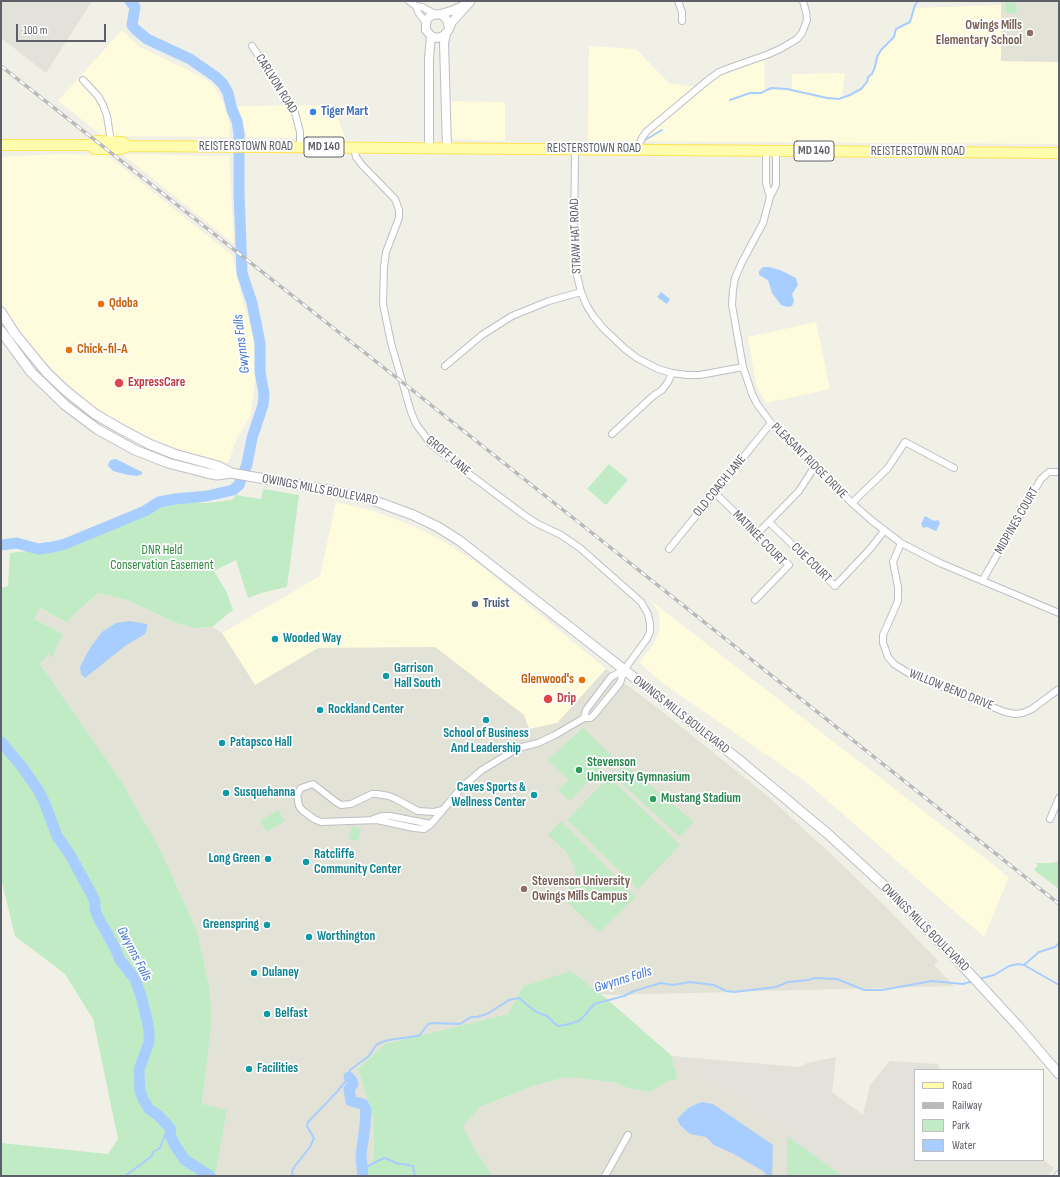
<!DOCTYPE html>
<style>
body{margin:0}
#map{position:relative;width:1060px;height:1177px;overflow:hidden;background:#f1f0e6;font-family:"Sofia Sans Condensed",sans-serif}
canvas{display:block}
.frame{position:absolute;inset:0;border:2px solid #5d6068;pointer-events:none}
.legend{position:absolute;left:914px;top:1069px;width:130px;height:92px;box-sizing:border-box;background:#fff;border:1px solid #bebfc3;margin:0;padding:5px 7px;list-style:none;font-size:12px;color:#5d6068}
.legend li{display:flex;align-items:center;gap:8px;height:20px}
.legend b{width:20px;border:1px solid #bebfc3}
.scale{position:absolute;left:16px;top:24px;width:90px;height:18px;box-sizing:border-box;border:2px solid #5d6068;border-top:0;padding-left:5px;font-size:12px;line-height:14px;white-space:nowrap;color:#5d6068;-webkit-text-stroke:3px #fff;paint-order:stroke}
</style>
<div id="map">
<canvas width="1060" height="1177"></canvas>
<div class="frame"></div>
<ul class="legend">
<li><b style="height:5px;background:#fffcad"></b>Road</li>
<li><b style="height:5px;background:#b9b9bb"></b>Railway</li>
<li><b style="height:11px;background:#c0ebc5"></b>Park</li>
<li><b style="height:11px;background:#a8ceff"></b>Water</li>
</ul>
<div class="scale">100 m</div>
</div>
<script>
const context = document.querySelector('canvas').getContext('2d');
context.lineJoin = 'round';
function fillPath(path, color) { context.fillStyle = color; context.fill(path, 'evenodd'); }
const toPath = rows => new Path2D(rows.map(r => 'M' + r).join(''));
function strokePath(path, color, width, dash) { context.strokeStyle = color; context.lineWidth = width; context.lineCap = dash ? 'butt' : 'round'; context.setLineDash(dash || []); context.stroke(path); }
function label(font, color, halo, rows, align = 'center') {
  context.font = font + ' "Sofia Sans Condensed",sans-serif'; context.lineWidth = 3.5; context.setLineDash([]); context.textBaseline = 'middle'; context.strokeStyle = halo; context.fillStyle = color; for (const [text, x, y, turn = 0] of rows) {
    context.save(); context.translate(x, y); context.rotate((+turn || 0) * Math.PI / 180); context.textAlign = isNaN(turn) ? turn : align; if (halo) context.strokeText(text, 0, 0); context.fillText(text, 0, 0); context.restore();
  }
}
const commercial = toPath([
 [1001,5,1001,61,1059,62,1059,144,588,141,589,46,636,49,669,83,688,86,705,87,720,74,764,57,765,90,792,89,792,74,845,73,842,97,845,97,861,89,867,82,868,77,872,74,875,67,877,57,881,50,894,37,896,29,910,22,914,8],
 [122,30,138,46,204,78,214,86,225,106,230,126,229,137,103,136,58,101],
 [449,101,505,102,505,141,452,139,450,137],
 [333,105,345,138,344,139,247,137,238,106],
 [57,154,107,155,233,256,240,291,255,342,256,375,250,417,237,438,228,463,198,456,153,439,111,417,91,404,55,372,39,355,26,340,1,302,1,157],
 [122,154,229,156,234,244],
 [816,322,830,389,766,403,756,385,748,337],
 [336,502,374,511,413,526,443,541,481,566,606,669,557,723,529,729,528,724,318,648,255,685,222,633,320,576],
 [651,601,1009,877,984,937,806,782,661,682,639,662,653,645,659,632,660,624,659,613]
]);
const industrial = toPath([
 [1,1,92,1,46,73,1,38],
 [672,1056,800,1067,807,1063,836,1057,832,1092,863,1115,870,1085,890,1061,937,1064,941,1070,915,1070,915,1160,1043,1160,1054,1168,1047,1176,843,1176]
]);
const education = toPath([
 [1001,1,1059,1,1059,62,1001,61],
 [98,593,130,601,174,622,194,628,212,627,222,633,255,685,318,648,435,647,524,715,529,729,557,723,606,669,664,713,770,798,832,855,885,906,938,961,934,965,954,986,618,995,601,994,571,971,523,986,508,1014,385,1044,358,1069,374,1121,374,1158,363,1176,215,1176,227,1110,202,1105,212,1017,209,986,197,931,160,849,122,782,40,664,47,656,48,652,53,659,56,648,63,634,34,619,39,608,68,623,70,618],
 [672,1056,787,1136,787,1176,493,1176,474,1148,463,1126,480,1107,533,1086,566,1077,613,1082,628,1088,651,1092,668,1081,678,1079,673,1064]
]);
const green = toPath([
 [1006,2,1016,3,1017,11,1015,13,1006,13],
 [609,464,628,480,606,505,587,489],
 [263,489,299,495,287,587,261,593,248,598,236,560,214,571,226,591,233,610,212,627,194,628,174,622,130,601,98,593,70,618,68,623,40,608,34,619,63,634,56,648,53,659,48,652,47,656,40,664,122,782,160,849,197,931,209,986,212,1017,202,1104,227,1110,215,1176,1,1176,1,1143,108,1154,118,1139,93,1019,65,974,15,936,1,878,1,588,8,586,10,553,44,549,72,542,136,514,156,500,206,503,232,500,236,495,261,499],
 [583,728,612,756,570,801,558,790,569,780,548,760],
 [625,764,694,822,680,837,614,776],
 [609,777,680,845,638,889,567,820],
 [278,810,285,821,267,832,260,821],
 [561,821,636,897,599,932,565,900,571,884,576,877,574,866,566,851,548,835],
 [352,826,361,829,358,841,349,839],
 [1059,861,1059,889,1034,870,1038,865,1035,863,1052,863],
 [571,971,601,994,672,1056,673,1064,678,1079,668,1081,651,1092,628,1088,613,1082,566,1077,533,1086,480,1107,463,1126,474,1148,493,1176,363,1176,374,1158,374,1121,358,1069,385,1044,508,1014,523,986],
 [787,1136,843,1176,787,1176]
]);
const water = toPath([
 [763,267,769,267,780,270,796,278,798,285,792,294,794,301,792,306,787,307,781,305,772,293,768,280,759,275,759,271],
 [661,292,670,299,667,304,657,297],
 [116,459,142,472,142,474,137,476,128,475,113,471,108,466,109,462,111,460],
 [925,516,934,521,938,520,940,523,936,531,927,527,923,528,921,524],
 [130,621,147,624,147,629,145,634,125,646,85,678,81,674,80,667,90,648,102,632,116,623],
 [702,1102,713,1104,773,1145,772,1176,767,1176,763,1171,732,1153,714,1145,706,1137,690,1134,680,1125,677,1119,687,1109,694,1105]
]);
const stream = toPath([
 [730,100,750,93,761,93,771,88,787,89,827,98,839,99,850,95,861,89,867,82,868,77,872,74,875,67,877,57,881,50,894,37,896,29,910,22,915,5,918,1],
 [645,140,662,130],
 [1024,965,1039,952,1055,947,1059,943],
 [979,979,994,975,1009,966,1018,964,1024,965,1059,985],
 [361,1164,366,1167,382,1159,385,1158,399,1164,404,1164,413,1166,415,1176],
 [125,1176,152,1156,153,1152,160,1148,165,1135,170,1128],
 [293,1176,292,1171,295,1166,310,1147,314,1138,307,1126,308,1122,336,1093,349,1077,350,1070,369,1056,376,1045,382,1042,389,1040,417,1036,420,1035,428,1024,433,1023,460,1024,471,1017,477,1017,487,1014,509,1000,519,998,536,1012,547,1016,554,1023,558,1026,565,1025,579,1021,585,1015,594,1004,624,996,634,991,661,983,673,985,690,982,714,985,726,991,734,992,776,987,788,982,808,980,815,978,837,979,864,990,882,990,932,981,963,984,973,981]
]);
const river = toPath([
 [1,545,17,543,38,549,53,547,65,544,145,511,159,502,175,499,207,496,233,490,239,485,247,464,252,438,263,405,264,394,260,372,260,343,252,303,242,273,239,191,239,134,237,121,232,110,228,93,223,84,216,77,190,59,147,39,135,29,132,25,135,7,130,1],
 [1,742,23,768,38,790,45,804,57,836,69,853,91,893,95,902,95,910,99,919,115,948,120,960,135,979,142,999,149,1029,149,1042,139,1070,140,1091,143,1099,149,1109,159,1116,170,1128,171,1137,176,1147,185,1160,210,1176],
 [349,1077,352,1081,353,1084,349,1089,351,1101,363,1104,366,1109,365,1126,361,1156,363,1176]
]);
const minor = toPath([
 [409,1,416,6,422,7,435,14],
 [678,1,682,12,682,21],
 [416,6,418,12,426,23],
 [252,46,288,99,294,109,300,132,300,147],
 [83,80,98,96,103,105,107,116,111,142],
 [354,148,356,157,362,165,395,199,399,210,399,218,386,252,384,267,383,304,391,343,411,412,416,424,431,444,461,468,524,515,536,523,561,535,580,548,641,602,648,614,650,624,650,632,646,640,624,670,620,683,593,716,590,718,584,718,555,735,538,743,518,748,482,770,463,786,431,824,424,829,414,828,377,820,321,822,314,819,302,810,299,806,297,795,301,788,313,784,336,802,341,805,351,804,372,794,377,794,389,796,396,799,418,811,434,812,442,810],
 [575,149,574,244,576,271,581,292,587,306,594,317,603,328,625,349,637,358,658,369,672,373,687,375,700,375,743,367],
 [637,149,642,138,646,132,708,80,719,72,732,67,769,54,782,48,797,39,802,33,807,20,806,12,803,1],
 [766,151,766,183,770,197],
 [776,151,776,185,770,197,763,223,742,262,735,278,733,290,732,305,743,367,752,394,757,404,771,423,852,503,871,520,901,543,940,563,1059,613],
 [445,366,482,335,512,316,549,301,581,292],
 [612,434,653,396,662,390,668,382,672,373],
 [715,493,789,565,755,600],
 [852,503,888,468,905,442,954,468],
 [769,522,835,586,870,549,884,531],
 [757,534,799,491,815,466],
 [901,543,893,562,898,587,898,601,883,635,883,643,886,651,888,657,894,664,910,674,1005,712,1015,714,1023,713,1032,709,1059,689],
 [669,549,771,423],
 [982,581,1041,479,1049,472,1059,472],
 [584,718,586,710,611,677,624,670],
 [373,819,382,816,390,816,431,824],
 [1050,819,1059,798],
 [605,1176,628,1135],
 [1057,1176,1059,1174]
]);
const tertiary = toPath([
 [441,14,454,10,466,4],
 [449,28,447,20,441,14,432,15,428,18,426,23,426,30,431,36,437,38,443,36,448,31,452,22,470,2],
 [446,34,444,43,447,148],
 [429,148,429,58,431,36]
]);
const secondary = toPath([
 [1,312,15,334,47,373,66,391,95,414,119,428,149,444,174,454,218,466,231,473],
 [1,331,31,372,65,405,97,429,135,450,168,463,207,473,217,475,231,473,328,490,367,498,413,515,438,527,460,541,738,759,828,834,890,891,959,962,1018,1026,1059,1074]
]);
const primary = toPath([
 [1,145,90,145,96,141,122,142,128,146],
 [90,145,95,149,121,149,128,146,1059,153]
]);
const rail = toPath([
 [1,66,402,382,1059,904]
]);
const markers = [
 [1030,33,4,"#8d6e63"],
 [313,112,4,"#3f7fe0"],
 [101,304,4,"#e8710a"],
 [69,350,4,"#e8710a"],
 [119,383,5,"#e0444e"],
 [475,604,4,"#5c6f8a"],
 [275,639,4,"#0f9aa8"],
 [386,676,4,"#0f9aa8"],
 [582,680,4,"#e8710a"],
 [548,699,5,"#e0444e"],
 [320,710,4,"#0f9aa8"],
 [486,720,4,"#0f9aa8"],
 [222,743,4,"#0f9aa8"],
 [579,770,4,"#2e9e5b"],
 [226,793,4,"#0f9aa8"],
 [534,795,4,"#0f9aa8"],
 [653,799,4,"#2e9e5b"],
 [268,859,4,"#0f9aa8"],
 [306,862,4,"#0f9aa8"],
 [524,889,4,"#8d6e63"],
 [267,925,4,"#0f9aa8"],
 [309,937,4,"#0f9aa8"],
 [254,973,4,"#0f9aa8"],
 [267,1014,4,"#0f9aa8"],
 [249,1069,4,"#0f9aa8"]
];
const shields = [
 [324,147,40],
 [814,151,40]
];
const shieldNames = [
 ["MD 140",324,147],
 ["MD 140",814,151]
];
const educationNames = [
 ["Owings Mills",1022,26],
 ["Elementary School",1022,41],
 ["Stevenson University",532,882,"left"],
 ["Owings Mills Campus",532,897,"left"]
];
const streetNames = [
 ["CARLVON ROAD",276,84,58],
 ["REISTERSTOWN ROAD",246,147],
 ["REISTERSTOWN ROAD",594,149],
 ["REISTERSTOWN ROAD",918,152],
 ["STRAW HAT ROAD",576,236,-92],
 ["GROFF LANE",448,456,40],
 ["PLEASANT RIDGE DRIVE",809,461,45],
 ["OLD COACH LANE",720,486,-51],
 ["OWINGS MILLS BOULEVARD",320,490,11],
 ["MIDPINES COURT",1017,521,-60],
 ["MATINEE COURT",759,538,46],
 ["CUE COURT",811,563,44],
 ["WILLOW BEND DRIVE",951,690,22],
 ["OWINGS MILLS BOULEVARD",681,715,38],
 ["OWINGS MILLS BOULEVARD",925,928,45]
];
const shopNames = [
 ["Tiger Mart",321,112]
];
const foodNames = [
 ["Qdoba",109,304],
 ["Chick-fil-A",77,350],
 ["Glenwood's",574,680,"right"]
];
const healthNames = [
 ["ExpressCare",128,383],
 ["Drip",557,699]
];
const parkNames = [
 ["DNR Held",162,551],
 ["Conservation Easement",162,566]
];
const serviceNames = [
 ["Truist",483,604]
];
const cultureNames = [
 ["Wooded Way",283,639],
 ["Garrison",394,669],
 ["Hall South",394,684],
 ["Rockland Center",328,710],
 ["School of Business",486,734,"center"],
 ["And Leadership",486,749,"center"],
 ["Patapsco Hall",230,743],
 ["Caves Sports &",526,788,"right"],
 ["Wellness Center",526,803,"right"],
 ["Susquehanna",234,793],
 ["Ratcliffe",314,855],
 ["Community Center",314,870],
 ["Long Green",260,859,"right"],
 ["Greenspring",259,925,"right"],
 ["Worthington",317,937],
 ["Dulaney",262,973],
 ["Belfast",275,1014],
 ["Facilities",257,1069]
];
const leisureNames = [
 ["Stevenson",587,763],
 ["University Gymnasium",587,778],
 ["Mustang Stadium",661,799]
];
const waterNames = [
 ["Gwynns Falls",242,344,-97],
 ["Gwynns Falls",134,954,62],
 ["Gwynns Falls",623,980,-17]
];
fillPath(commercial, '#fffbdd');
fillPath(industrial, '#e2e1da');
fillPath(education, '#e3e2d6');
fillPath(green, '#c0ebc5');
fillPath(water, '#a8ceff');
strokePath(stream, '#a8ceff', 2);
strokePath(river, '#a8ceff', 11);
strokePath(minor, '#bdbfc6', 8);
strokePath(tertiary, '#bdbfc6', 10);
strokePath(secondary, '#bec0c8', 11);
strokePath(primary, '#ffe351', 12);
strokePath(minor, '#fff', 6);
strokePath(tertiary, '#fff', 8);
strokePath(secondary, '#fff', 9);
strokePath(primary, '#fffcad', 10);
strokePath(rail, '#b9b9bb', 3.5);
strokePath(rail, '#fff', 2, [6]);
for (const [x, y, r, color] of markers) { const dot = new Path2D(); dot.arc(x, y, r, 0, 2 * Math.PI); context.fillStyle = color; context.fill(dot); strokePath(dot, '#fff', 1.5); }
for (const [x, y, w] of shields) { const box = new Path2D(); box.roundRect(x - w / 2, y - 10, w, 20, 3); context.fillStyle = '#fff'; context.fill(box); strokePath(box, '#5d6068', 1); }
label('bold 12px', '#5d6068', null, shieldNames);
label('bold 13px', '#785e54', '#fff', educationNames, 'right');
label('13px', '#5d6068', '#fff', streetNames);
label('bold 13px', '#366cbe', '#fff', shopNames, 'left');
label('bold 13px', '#c56008', '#fff', foodNames, 'left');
label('bold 13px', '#be3a42', '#fff', healthNames, 'left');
label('13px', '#2d873c', '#fff', parkNames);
label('bold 13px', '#4e5e75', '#fff', serviceNames, 'left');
label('bold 13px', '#0d838f', '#fff', cultureNames, 'left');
label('bold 13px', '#27864d', '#fff', leisureNames, 'left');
label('italic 14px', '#3d72d0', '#fff', waterNames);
</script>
